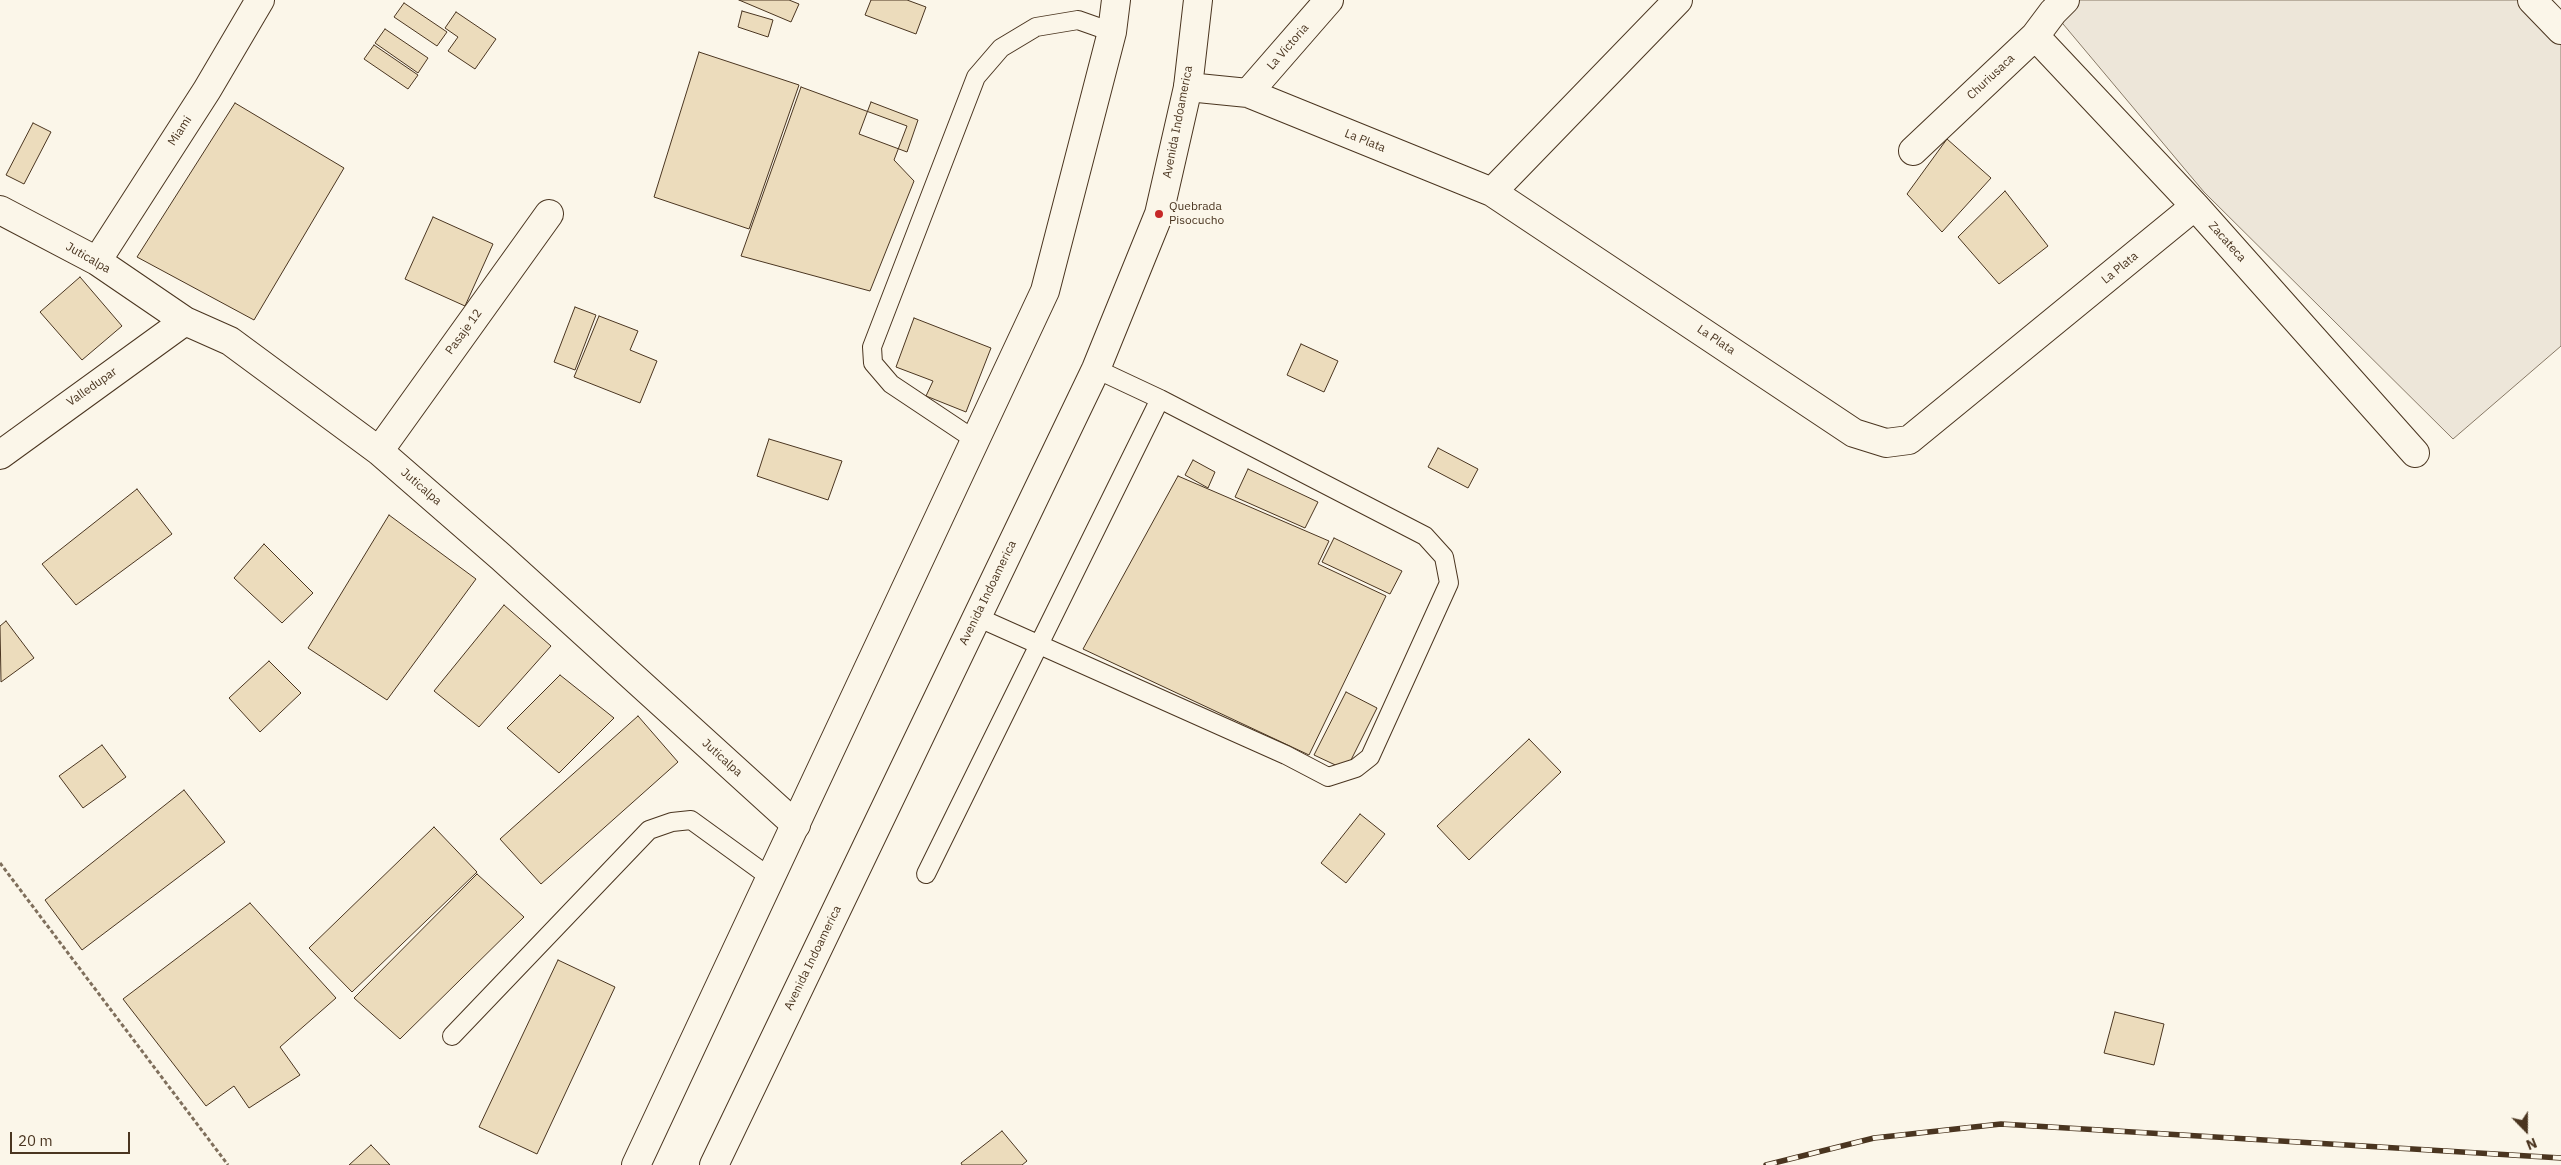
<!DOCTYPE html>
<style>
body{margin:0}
#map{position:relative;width:2561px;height:1165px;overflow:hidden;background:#fbf6e9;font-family:"IBM Plex Sans",sans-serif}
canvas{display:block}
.north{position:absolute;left:2501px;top:1105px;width:50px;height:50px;-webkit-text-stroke:4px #fbf6e9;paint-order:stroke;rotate:158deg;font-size:14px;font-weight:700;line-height:20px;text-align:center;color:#4a3520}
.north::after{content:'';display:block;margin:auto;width:18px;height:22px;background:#4a3520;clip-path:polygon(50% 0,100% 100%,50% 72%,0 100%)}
.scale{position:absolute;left:10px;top:1132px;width:120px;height:22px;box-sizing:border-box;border:2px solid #4a3520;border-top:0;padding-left:6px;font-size:15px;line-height:18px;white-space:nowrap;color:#4a3520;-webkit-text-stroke:4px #fbf6e9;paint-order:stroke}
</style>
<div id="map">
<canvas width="2561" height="1165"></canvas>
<div class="north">N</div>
<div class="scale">20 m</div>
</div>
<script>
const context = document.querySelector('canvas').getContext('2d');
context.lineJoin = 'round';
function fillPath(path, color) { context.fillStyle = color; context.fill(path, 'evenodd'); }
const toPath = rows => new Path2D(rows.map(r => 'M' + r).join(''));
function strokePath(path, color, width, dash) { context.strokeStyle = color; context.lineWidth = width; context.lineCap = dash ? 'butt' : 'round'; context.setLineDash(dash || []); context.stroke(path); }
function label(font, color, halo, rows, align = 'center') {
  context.font = font + ' "IBM Plex Sans",sans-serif'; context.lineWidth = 4; context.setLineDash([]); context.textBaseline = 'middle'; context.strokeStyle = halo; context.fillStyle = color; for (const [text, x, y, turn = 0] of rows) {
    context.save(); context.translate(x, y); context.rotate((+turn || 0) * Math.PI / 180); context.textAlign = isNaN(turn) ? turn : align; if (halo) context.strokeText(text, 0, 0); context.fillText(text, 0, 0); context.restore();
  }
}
const green = toPath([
 [2065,0,2532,0,2561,30,2561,346,2453,439,2204,192,2053,12,2065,0]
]);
const building = toPath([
 [739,0,789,0,799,4,791,22,739,0],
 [871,0,907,0,926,7,916,34,865,15,871,0],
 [404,3,447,32,437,46,394,17,404,3],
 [742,11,773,20,768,37,738,27,742,11],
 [456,12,496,39,475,69,448,51,458,37,445,28,456,12],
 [385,29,428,58,418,73,375,43,385,29],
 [374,45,418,75,408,89,364,59,374,45],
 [699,52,799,85,749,229,654,197,699,52],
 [801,87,907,126,894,160,914,181,870,291,741,256,801,87],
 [871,102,918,120,907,152,859,134,871,102],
 [235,103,344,168,254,320,137,257,235,103],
 [33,123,51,132,24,184,6,175,33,123],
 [1947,139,1991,178,1942,232,1907,194,1947,139],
 [2005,191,2048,246,1999,284,1958,237,2005,191],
 [433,217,493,244,465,306,405,279,433,217],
 [80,277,122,326,82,360,40,312,80,277],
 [575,307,596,315,575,370,554,362,575,307],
 [599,316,638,331,630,350,657,361,640,403,574,377,599,316],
 [914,318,991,348,966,412,926,396,933,381,896,367,914,318],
 [1301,344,1338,361,1324,392,1287,375,1301,344],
 [769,439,842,461,828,500,757,476,769,439],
 [1438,448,1478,469,1468,488,1428,467,1438,448],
 [1193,460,1215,472,1208,488,1185,475,1193,460],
 [1248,469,1318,502,1305,528,1235,497,1248,469],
 [1178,476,1329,541,1318,564,1386,596,1309,755,1083,649,1178,476],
 [137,489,172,534,76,605,42,564,137,489],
 [389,515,476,579,387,700,308,648,389,515],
 [1334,538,1402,571,1390,594,1322,562,1334,538],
 [264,544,313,593,282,623,234,578,264,544],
 [504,605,551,646,479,727,434,691,504,605],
 [6,621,34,658,1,682,0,626,6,621],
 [269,661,301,693,260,732,229,698,269,661],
 [560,675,614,718,559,773,507,728,560,675],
 [1346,692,1377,708,1346,770,1314,755,1346,692],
 [638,716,678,762,541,884,500,839,638,716],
 [1529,739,1561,772,1469,860,1437,826,1529,739],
 [102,745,126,777,83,808,59,776,102,745],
 [184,790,225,842,82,950,45,900,184,790],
 [1360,814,1385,834,1346,883,1321,863,1360,814],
 [434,827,477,872,352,992,309,948,434,827],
 [477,874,524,917,400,1039,354,998,477,874],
 [250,903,336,998,280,1047,300,1075,249,1108,234,1086,206,1106,123,999,250,903],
 [558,960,615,987,537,1154,479,1127,558,960],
 [2115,1012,2164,1024,2154,1065,2104,1053,2115,1012],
 [1002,1131,1027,1161,1022,1165,962,1165,961,1163,1002,1131],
 [371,1145,390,1165,349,1165,371,1145]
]);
const path = toPath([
 [0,863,228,1165]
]);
const lane = toPath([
 [975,440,891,384,873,363,872,347,976,77,1001,48,1036,27,1078,20,1112,32],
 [977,617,1286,755,1328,777,1356,768,1370,757,1449,583,1444,557,1425,536,1160,399,1096,369],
 [926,874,1160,399],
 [452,1036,649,830,672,822,691,820,771,878]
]);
const street = toPath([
 [2532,0,2561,30],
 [2035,36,2195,206,2415,453],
 [1188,87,1248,93,1492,192,1854,433,1886,443,1909,440,2195,206],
 [1248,93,1329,0],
 [1913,151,2035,36,2053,12,2065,0],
 [1492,192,1678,0],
 [0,210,97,261,185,321,230,341,379,451,501,557,796,825],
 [97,261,207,90,260,0],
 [379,451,549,214],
 [0,455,185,321]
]);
const primary = toPath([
 [636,1165,1045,291,1112,32,1116,0],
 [714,1165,1096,369,1159,214,1188,87,1198,0]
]);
const rail = toPath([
 [1766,1165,1874,1138,2001,1124,2561,1158]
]);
const markers = [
 [1159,214,5,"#c62828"]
];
const streetNames = [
 ["La Victoria",1288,47,-49],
 ["Churiusaca",1991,77,-43],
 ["Avenida Indoamerica",1178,122,-79],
 ["Miami",180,131,-57],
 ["La Plata",1365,141,22],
 ["Zacateca",2227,242,48],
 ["Juticalpa",88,258,30],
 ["La Plata",2120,268,-39],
 ["Pasaje 12",464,332,-54],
 ["La Plata",1716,340,34],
 ["Valledupar",92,387,-35],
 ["Juticalpa",421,487,41],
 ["Avenida Indoamerica",988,593,-64],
 ["Juticalpa",722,758,42],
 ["Avenida Indoamerica",813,958,-64]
];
const poiNames = [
 ["Quebrada",1169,207],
 ["Pisocucho",1169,221]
];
fillPath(green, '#ede6d9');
strokePath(green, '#887966', 1);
fillPath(building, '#ecdcbc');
strokePath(building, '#4a3520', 1);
strokePath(lane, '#4a3520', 20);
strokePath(street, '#4a3520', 30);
strokePath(primary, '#4a3520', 30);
strokePath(path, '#7f6f5c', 3, [4, 2.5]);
strokePath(lane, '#fbf6e9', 18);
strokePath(street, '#fbf6e9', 28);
strokePath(primary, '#fbf6e9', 28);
strokePath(rail, '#4a3520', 5.5);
strokePath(rail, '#fbf6e9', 4, [11]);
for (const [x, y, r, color] of markers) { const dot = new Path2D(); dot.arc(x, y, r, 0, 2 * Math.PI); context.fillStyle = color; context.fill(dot); strokePath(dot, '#fbf6e9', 2); }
label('12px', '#4a3520', '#fbf6e9', streetNames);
label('12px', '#4a3520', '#fbf6e9', poiNames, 'left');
</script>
